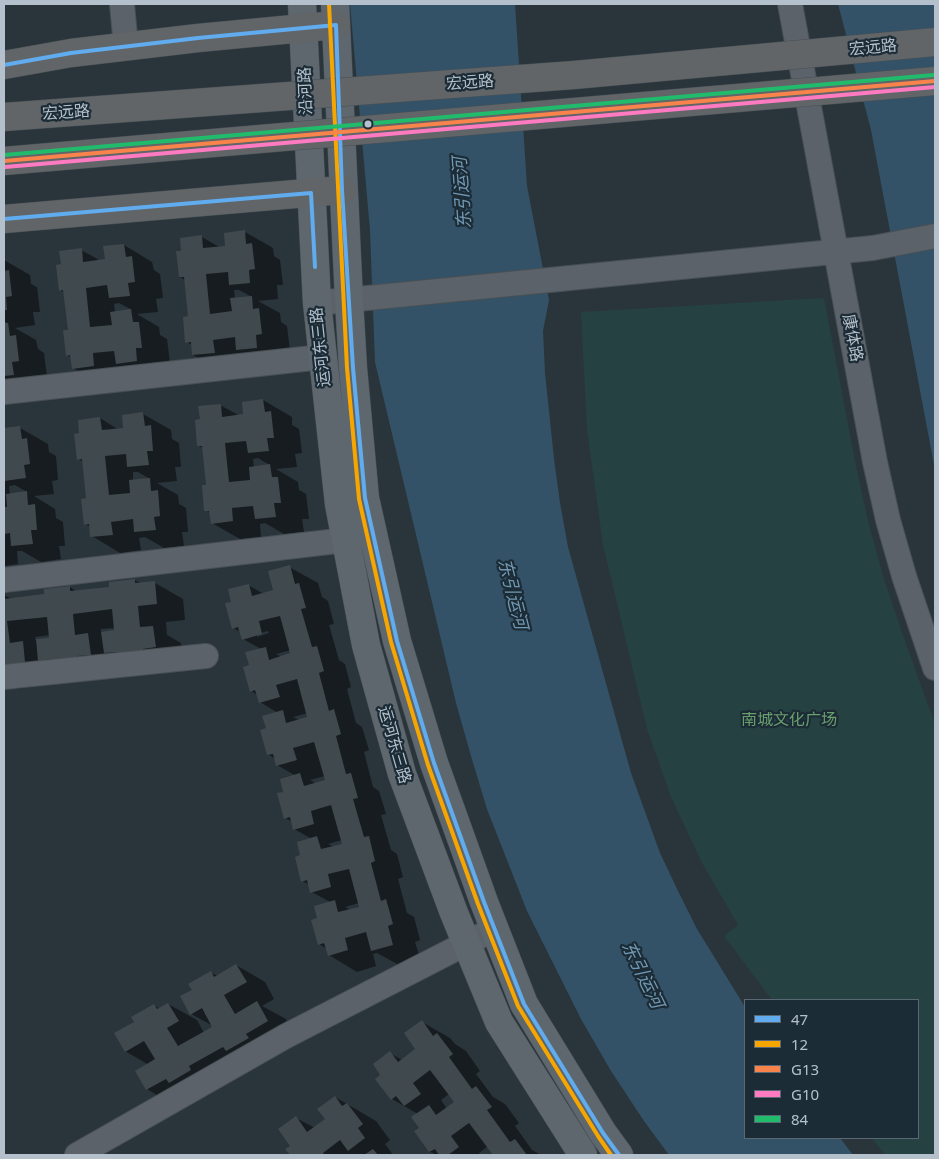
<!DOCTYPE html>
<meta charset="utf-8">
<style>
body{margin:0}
#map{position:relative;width:939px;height:1159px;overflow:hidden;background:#2a353b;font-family:"Noto Sans",sans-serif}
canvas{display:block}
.frame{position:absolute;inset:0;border:5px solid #b4c1cc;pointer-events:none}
.legend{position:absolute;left:744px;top:999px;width:175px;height:140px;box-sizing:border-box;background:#1c2c37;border:1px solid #596873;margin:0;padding:6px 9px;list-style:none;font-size:15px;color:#b4c1cc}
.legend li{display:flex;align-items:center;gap:10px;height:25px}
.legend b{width:25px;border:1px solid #596873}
</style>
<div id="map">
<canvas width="939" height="1159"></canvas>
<div class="frame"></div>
<ul class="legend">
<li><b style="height:6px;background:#60acee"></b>47</li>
<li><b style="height:6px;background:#f7a600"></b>12</li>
<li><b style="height:6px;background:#f8844c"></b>G13</li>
<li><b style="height:6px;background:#fe7ac1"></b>G10</li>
<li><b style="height:6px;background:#20bc6c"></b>84</li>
</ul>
</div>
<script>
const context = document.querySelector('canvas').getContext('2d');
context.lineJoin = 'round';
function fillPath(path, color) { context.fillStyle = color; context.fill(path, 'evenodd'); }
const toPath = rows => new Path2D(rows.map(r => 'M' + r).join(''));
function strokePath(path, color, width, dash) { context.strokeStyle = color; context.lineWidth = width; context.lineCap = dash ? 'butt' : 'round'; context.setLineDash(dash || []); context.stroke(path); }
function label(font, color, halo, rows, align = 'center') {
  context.font = font + ' "Noto Sans","Noto Sans SC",sans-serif'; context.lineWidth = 4.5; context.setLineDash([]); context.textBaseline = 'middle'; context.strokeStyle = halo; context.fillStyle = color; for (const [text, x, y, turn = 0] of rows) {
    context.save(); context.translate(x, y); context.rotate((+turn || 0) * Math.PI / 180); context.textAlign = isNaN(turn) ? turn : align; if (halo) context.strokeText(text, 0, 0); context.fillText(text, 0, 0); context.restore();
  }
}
const green = toPath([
 [824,298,856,466,869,525,885,582,905,641,935,724,935,1155,885,1155,872,1138,918,1138,918,1000,772,1000,724,936,738,925,702,863,671,797,647,729,603,545,587,429,581,312]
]);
const water = toPath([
 [350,4,515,4,527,186,549,300,543,331,545,373,554,459,560,503,568,547,631,773,660,853,678,891,697,929,745,1007,745,1138,840,1138,853,1155,669,1155,644,1121,611,1071,581,1019,527,911,487,809,471,756,456,703,375,362,370,230],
 [838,4,935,4,935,470,871,130]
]);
const shadow = toPath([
 [245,232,273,248,274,256,280,260,283,285,277,285,278,299,258,301,280,313,281,322,287,326,290,350,222,371,193,355,192,345,187,342,189,317,185,280,180,277,182,252,202,237,221,248,226,247],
 [234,290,239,290,252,297,235,299],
 [124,245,152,262,154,270,160,274,163,298,156,299,158,312,137,314,159,327,160,335,167,339,170,363,101,384,73,368,72,358,67,355,69,331,65,293,60,290,62,265,81,250,101,261,106,260],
 [119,303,132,310,115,312,114,304],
 [4,260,30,275,31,284,37,287,40,312,33,312,35,325,15,328,36,340,38,349,44,353,47,377,4,382,4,325,9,324,4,321],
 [263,400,292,417,292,425,299,429,302,453,295,454,297,467,276,469,298,482,299,490,306,494,309,519,302,519,304,532,284,534,265,523,260,524,261,537,240,539,212,523,211,513,205,510,208,486,204,449,198,445,201,420,220,405,240,416,245,416],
 [258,458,271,466,254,468,253,459],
 [143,414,171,430,172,439,179,443,181,467,175,467,177,481,157,483,178,495,179,504,186,508,188,532,182,532,184,546,164,548,145,537,139,538,141,550,120,553,92,536,91,527,85,524,88,499,84,462,78,459,81,434,100,418,119,430,125,429],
 [133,472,138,472,150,479,133,481],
 [20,428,48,444,49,452,56,456,58,480,52,481,54,494,34,496,55,509,56,518,63,522,65,546,59,546,61,559,41,562,22,551,17,551,18,564,4,566,4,429],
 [15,485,27,492,10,495,9,486],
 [289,567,318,583,322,597,328,601,334,624,329,625,339,660,345,664,351,687,347,689,356,723,362,727,369,750,364,752,373,787,379,791,386,814,381,815,391,850,397,854,403,877,398,879,407,913,414,917,420,940,415,942,421,961,401,966,377,953,373,954,376,966,357,972,329,955,327,949,319,944,319,919,330,902,312,892,310,885,302,881,302,856,312,839,294,829,293,822,285,818,285,793,296,776,277,765,275,759,268,754,278,713,260,702,258,695,251,691,250,666,261,649,243,639,241,632,233,628,233,603,248,585,264,594,275,591],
 [268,631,269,633,257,637,257,634],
 [291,650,292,654,282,657,276,654],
 [308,713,309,718,299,720,293,717],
 [325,776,326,781,316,784,310,780],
 [342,840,343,844,334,847,328,844],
 [359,903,360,907,351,910,345,907],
 [135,580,142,584,155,583,183,599,185,620,166,622,167,635,181,643,184,663,106,678,82,681,72,676,40,680,41,686,17,689,8,683,4,684,4,595,12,599,46,595,70,587,77,592,111,588],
 [115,628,116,632,101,633,101,629],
 [50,635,51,639,36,641,35,637],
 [236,965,265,982,274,999,262,1006,286,1019,296,1038,175,1106,147,1089,137,1071,149,1065,125,1051,136,1022,154,1005,160,1009,168,1004,197,1020,204,1033,215,1027,191,1014,193,990,211,973,218,976],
 [422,1022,450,1038,455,1044,466,1051,480,1071,476,1074,493,1097,505,1104,519,1123,515,1126,532,1150,541,1155,494,1155,488,1146,479,1153,481,1155,437,1155,430,1152,416,1132,421,1128,418,1114,392,1099,382,1075,390,1053,402,1060,417,1049],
 [449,1094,456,1103,447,1109,441,1100],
 [335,1097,376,1121,390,1140,385,1144,393,1155,292,1155,287,1149,291,1146,296,1118,315,1128,327,1119]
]);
const building = toPath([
 [245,230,246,244,252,243,255,269,249,270,250,283,229,285,228,272,206,274,210,314,232,311,230,298,252,296,253,309,259,308,262,334,256,335,257,348,236,350,235,337,213,340,215,353,192,355,191,342,185,343,183,317,188,316,184,277,179,277,176,251,181,251,180,238,202,235,203,248,225,246,224,233],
 [124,244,126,257,132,256,135,282,128,283,130,296,109,298,107,285,86,288,90,327,112,325,110,312,131,309,133,322,139,322,142,348,136,348,137,361,116,364,114,351,93,353,94,366,72,369,70,355,66,356,63,330,68,330,63,290,59,291,56,265,61,264,59,251,82,248,83,262,105,259,103,246],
 [9,270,12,296,6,297,7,310,4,310,4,271],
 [4,323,8,323,10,336,16,335,19,361,12,362,14,375,4,376],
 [263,399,265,412,271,411,274,438,267,438,269,451,248,453,246,441,225,443,229,482,250,480,249,467,270,464,272,477,278,477,281,503,274,503,276,517,255,519,253,506,232,508,233,521,211,524,209,511,204,511,202,485,206,485,202,446,197,446,195,420,200,419,198,406,221,404,222,417,243,414,242,402],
 [143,412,145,426,151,425,153,451,147,451,149,465,127,467,126,454,105,456,109,495,130,493,129,480,150,478,151,491,158,490,160,516,154,517,156,530,134,532,133,519,111,522,113,535,90,537,89,524,84,525,81,499,86,498,82,459,77,460,74,434,79,433,78,420,100,417,102,430,123,428,122,415],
 [20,426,22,439,27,438,30,464,24,465,26,478,4,481,4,428],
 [27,491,28,505,35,504,37,530,31,530,33,544,11,546,10,533,4,534,4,507,7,507,6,494],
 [290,565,295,584,299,583,306,608,301,609,312,647,317,646,324,671,319,673,329,711,334,709,341,734,336,736,346,774,351,773,358,798,353,799,364,837,369,836,375,861,371,863,381,901,386,899,393,924,388,926,393,945,371,951,366,932,345,938,348,950,328,956,324,943,318,945,311,920,317,918,314,906,335,900,338,912,359,907,349,869,328,874,331,887,310,893,307,880,301,882,295,857,300,855,297,842,317,836,321,849,342,844,331,805,311,811,314,824,293,830,290,817,284,819,277,793,283,792,280,779,300,773,304,786,325,780,314,742,293,748,297,760,276,766,273,754,267,755,260,730,266,728,262,716,283,710,286,723,307,717,297,679,276,685,280,697,259,703,255,690,250,692,243,667,249,665,245,652,266,647,269,660,290,653,280,616,259,621,262,634,242,640,238,627,232,629,225,603,231,602,228,589,249,584,252,596,273,590,268,571],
 [135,579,135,583,155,581,157,604,138,606,140,627,153,626,156,647,143,649,143,655,117,658,117,652,104,653,101,632,114,630,112,609,73,614,75,635,88,633,91,655,77,656,78,662,52,665,51,659,38,661,36,639,49,638,47,617,7,621,10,643,23,641,25,662,12,664,13,670,4,671,4,599,44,594,44,589,70,586,70,591,109,587,109,582],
 [236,964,247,982,224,995,235,1014,257,1001,268,1021,246,1034,249,1038,226,1051,223,1047,189,1066,191,1070,169,1083,166,1079,146,1090,135,1071,155,1059,144,1041,125,1052,114,1033,134,1022,131,1017,154,1004,157,1009,168,1003,179,1021,167,1028,178,1046,212,1027,202,1008,190,1015,180,996,192,990,188,984,211,971,214,977],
 [422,1020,433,1036,437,1033,453,1054,449,1057,472,1089,476,1086,492,1107,487,1110,510,1142,515,1139,527,1155,493,1155,469,1123,451,1136,459,1147,448,1155,439,1155,435,1149,429,1152,414,1131,419,1128,411,1117,429,1105,436,1115,454,1102,430,1070,413,1083,421,1094,404,1106,396,1096,391,1100,375,1079,380,1075,373,1064,390,1051,398,1062,415,1049,404,1033],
 [335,1096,342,1106,347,1103,363,1124,358,1128,365,1138,348,1151,340,1140,323,1153,325,1155,290,1155,285,1149,290,1146,278,1129,296,1116,307,1132,325,1119,317,1109],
 [373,1149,378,1155,364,1155]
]);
const street = toPath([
 [122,4,126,47],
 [790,4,875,462,888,520,904,576,935,668],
 [317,303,873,248,935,236],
 [4,392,322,357],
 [4,580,346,540],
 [4,677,206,656],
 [77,1155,286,1036,494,929]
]);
const secondary = toPath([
 [302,4,317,303,339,504,366,645,402,774,454,913,499,1022,583,1155],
 [335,4,349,300,353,368,365,498,397,641,434,763,484,902,524,1004,603,1133,619,1155]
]);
const highway = toPath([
 [4,65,71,53,198,38,336,25],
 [4,219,342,190]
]);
const highwayBridge = toPath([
 [4,117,574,75,935,42],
 [4,161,935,81]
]);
const bus1 = toPath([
 [4,65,71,53,198,38,336,25,342,190,353,368,365,498,397,641,434,763,484,902,524,1004,603,1133,619,1155],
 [4,219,311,193,315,267]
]);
const bus2 = toPath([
 [329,4,347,368,359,499,391,642,428,765,478,904,518,1006,598,1136,611,1155]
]);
const bus3 = toPath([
 [4,161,935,81]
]);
const bus4 = toPath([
 [5,167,935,87]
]);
const bus5 = toPath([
 [4,155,934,75]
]);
const markers = [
 [368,124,4.5,"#b4c1cc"]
];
const streetNames = [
 ["宏远路",873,48,-5],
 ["宏远路",470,83,-4],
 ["沿河路",306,91,-92],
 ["宏远路",66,113,-4],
 ["康体路",852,338,79],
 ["运河东三路",321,347,-96],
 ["运河东三路",394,745,74]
];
const parkNames = [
 ["南城文化广场",789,720]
];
const waterNames = [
 ["东引运河",463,193,-94],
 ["东引运河",512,594,76],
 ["东引运河",642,975,64]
];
fillPath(green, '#264141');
fillPath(water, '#345267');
fillPath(shadow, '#0007');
fillPath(building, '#40494e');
strokePath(street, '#485055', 26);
strokePath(secondary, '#485055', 29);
strokePath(highway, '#475056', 29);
strokePath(street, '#5b6269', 24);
strokePath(secondary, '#5e676e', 28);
strokePath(highway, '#616568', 28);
strokePath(highwayBridge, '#475056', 29, []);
strokePath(highwayBridge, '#616568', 28);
strokePath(bus1, '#60acee', 4);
strokePath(bus2, '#f7a600', 4);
strokePath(bus3, '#f8844c', 4);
strokePath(bus4, '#fe7ac1', 4);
strokePath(bus5, '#20bc6c', 4);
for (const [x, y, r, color] of markers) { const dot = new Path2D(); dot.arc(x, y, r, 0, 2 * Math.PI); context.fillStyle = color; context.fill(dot); strokePath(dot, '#1c2c37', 2); }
label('16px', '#b4c1cc', '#1c2c37', streetNames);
label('16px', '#699f6c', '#1c2c37', parkNames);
label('italic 18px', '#7198b2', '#1c2c37', waterNames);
</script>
